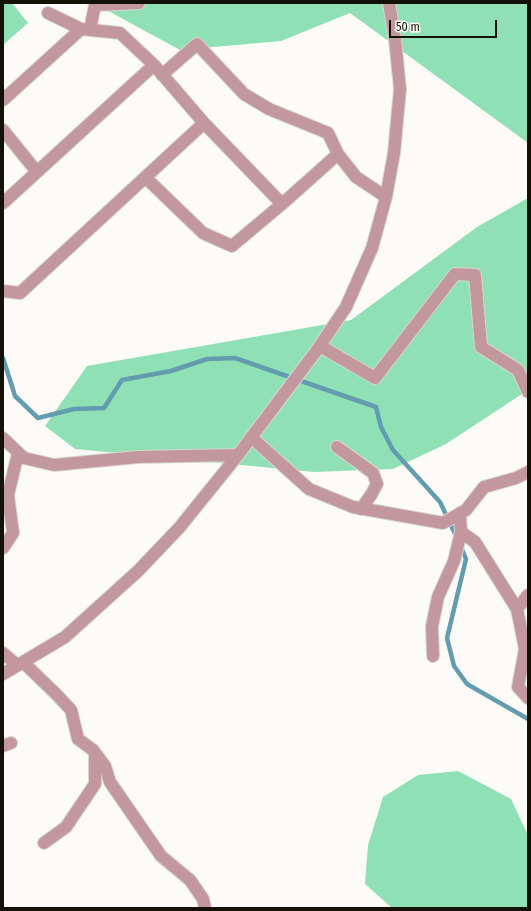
<!DOCTYPE html>
<style>
body{margin:0}
#map{position:relative;width:531px;height:911px;overflow:hidden;background:#fdfbf7;font-family:"Fira Sans Condensed",sans-serif}
canvas{display:block}
.frame{position:absolute;inset:0;border:4px solid #141109;pointer-events:none}
.scale{position:absolute;left:389px;top:20px;width:108px;height:18px;box-sizing:border-box;border:2px solid #141109;border-top:0;padding-left:5px;font-size:12px;line-height:14px;white-space:nowrap;color:#141109;-webkit-text-stroke:3px #fdfbf7;paint-order:stroke}
</style>
<div id="map">
<canvas width="531" height="911"></canvas>
<div class="frame"></div>
<div class="scale">50 m</div>
</div>
<script>
const context = document.querySelector('canvas').getContext('2d');
context.lineJoin = 'round';
function fillPath(path, color) { context.fillStyle = color; context.fill(path, 'evenodd'); }
const toPath = rows => new Path2D(rows.map(r => 'M' + r).join(''));
function strokePath(path, color, width, dash) { context.strokeStyle = color; context.lineWidth = width; context.lineCap = dash ? 'butt' : 'round'; context.setLineDash(dash || []); context.stroke(path); }
const green = toPath([
 [3,3,12,3,28,23,3,45],
 [98,3,528,3,528,143,350,13,281,41,180,50,101,7],
 [528,198,528,390,446,444,393,469,314,472,75,449,45,426,87,366,351,320,477,227],
 [458,771,511,799,528,835,528,908,392,908,365,884,368,845,383,797,418,775]
]);
const stream = toPath([
 [3,358,15,396,38,418,74,409,104,408,122,380,171,371,207,359,235,358,376,407,381,427,393,450,440,502,457,538],
 [461,547,466,559,447,638,454,666,467,684,528,719]
]);
const minor = toPath([
 [48,13,81,29],
 [90,30,95,5,139,3],
 [162,75,197,44,244,94,269,109,328,133,338,154,356,177,386,197],
 [3,100,81,29,120,33,154,65,204,123,282,204,232,246,203,233,146,178],
 [3,130,37,172],
 [3,203,154,65],
 [282,204,338,154],
 [3,291,20,293,204,123],
 [320,346,375,378,455,274,475,275,481,347,518,370,528,392],
 [251,437,309,489,353,507,443,523,466,510,484,487,516,478,528,472],
 [3,438,24,458,54,465,138,457,238,455],
 [337,447,373,473,377,484,371,495,361,509],
 [460,513,461,532,475,542,517,609],
 [3,548,13,533,8,495,18,453],
 [528,595,517,609,525,649,518,687,528,698],
 [3,653,17,665],
 [433,656,432,626,438,597,454,561,461,532],
 [23,662,57,695,71,710,78,739,93,750,105,766,110,782,161,856,190,880,203,899,205,908],
 [3,674,65,637,138,571,179,528,238,455,317,350,346,307,372,248,386,197,394,153,400,89,395,39,389,3],
 [3,746,11,743],
 [44,843,66,827,95,784,95,754]
]);
fillPath(green, '#90e0b6');
strokePath(stream, '#639caf', 4.5);
strokePath(minor, '#d8d6d1', 14);
strokePath(minor, '#c2979d', 12);
</script>
